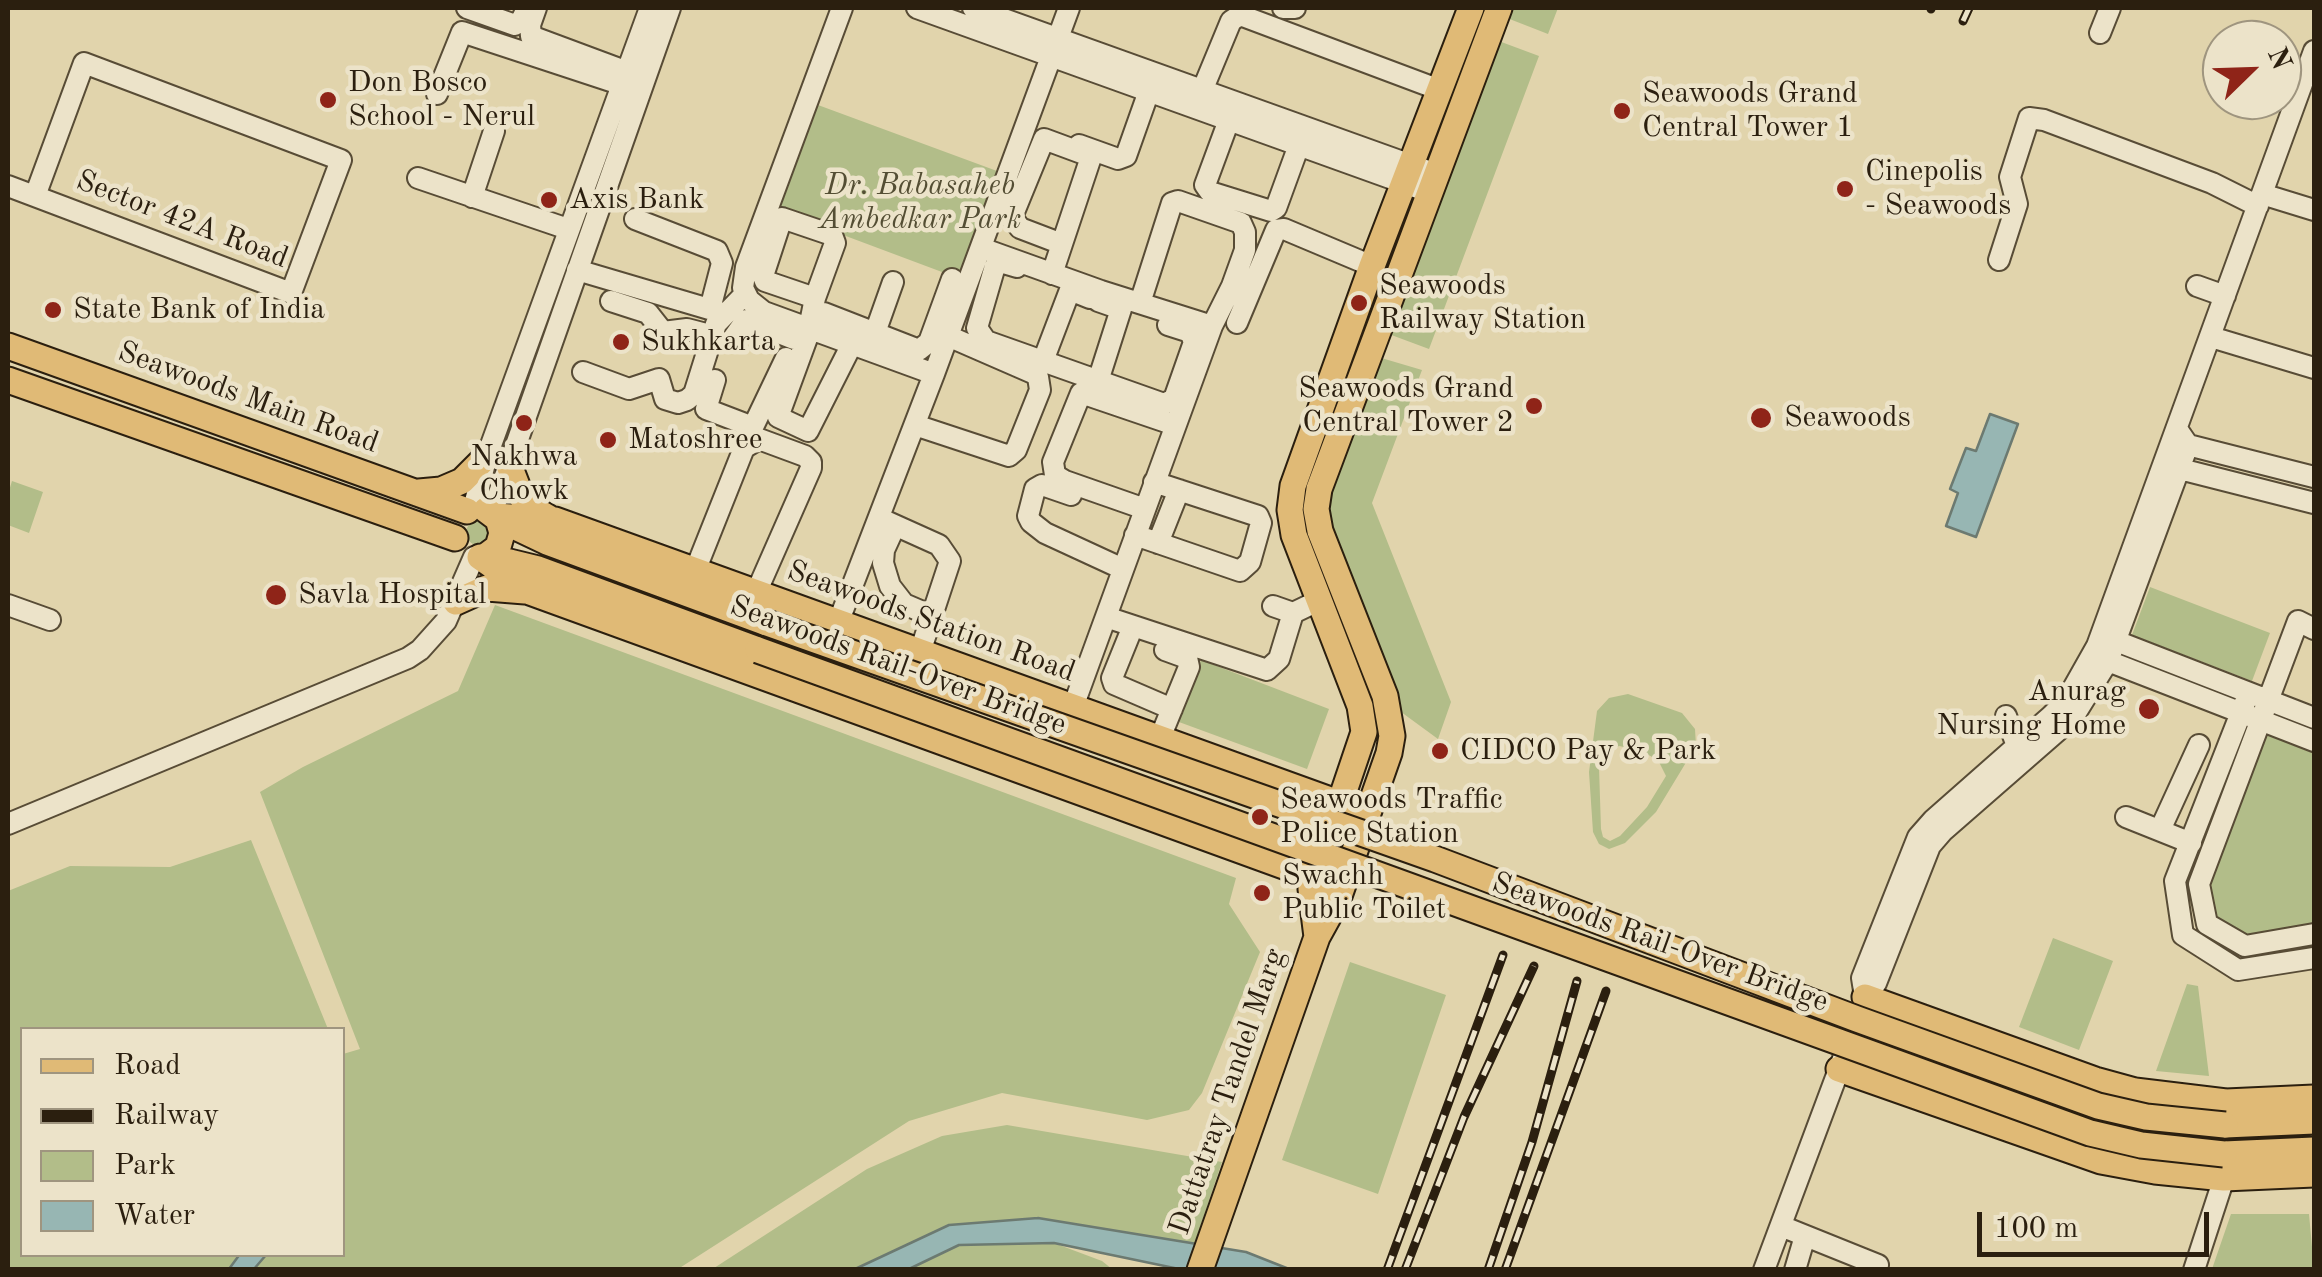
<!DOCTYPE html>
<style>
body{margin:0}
#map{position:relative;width:2322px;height:1277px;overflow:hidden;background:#e1d4ac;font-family:"Old Standard TT",serif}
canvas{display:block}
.frame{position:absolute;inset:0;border:10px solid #2b1f0f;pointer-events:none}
.legend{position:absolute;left:20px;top:1027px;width:325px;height:230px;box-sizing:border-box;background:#ece3c9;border:2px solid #9f957f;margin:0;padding:12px 18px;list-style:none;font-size:30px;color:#2b1f0f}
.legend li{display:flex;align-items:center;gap:20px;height:50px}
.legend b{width:50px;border:2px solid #9f957f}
.north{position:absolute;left:2202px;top:20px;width:100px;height:100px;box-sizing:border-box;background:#ece3c9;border:2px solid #9f957f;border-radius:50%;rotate:67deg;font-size:28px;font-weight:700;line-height:40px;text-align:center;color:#2b1f0f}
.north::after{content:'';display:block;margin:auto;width:35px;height:45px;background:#8f2418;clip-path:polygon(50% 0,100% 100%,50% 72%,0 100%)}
.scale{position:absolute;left:1977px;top:1212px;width:232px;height:45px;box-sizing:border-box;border:5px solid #2b1f0f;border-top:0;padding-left:12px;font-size:30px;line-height:35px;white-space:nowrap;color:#2b1f0f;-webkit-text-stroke:8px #ece3c9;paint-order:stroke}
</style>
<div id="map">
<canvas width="2322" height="1277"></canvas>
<div class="frame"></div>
<ul class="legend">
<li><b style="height:12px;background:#e0ba76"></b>Road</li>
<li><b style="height:12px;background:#2b1f0f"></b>Railway</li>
<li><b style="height:28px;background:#b2bd89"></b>Park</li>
<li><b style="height:28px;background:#97b6b3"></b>Water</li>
</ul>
<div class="north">N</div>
<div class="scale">100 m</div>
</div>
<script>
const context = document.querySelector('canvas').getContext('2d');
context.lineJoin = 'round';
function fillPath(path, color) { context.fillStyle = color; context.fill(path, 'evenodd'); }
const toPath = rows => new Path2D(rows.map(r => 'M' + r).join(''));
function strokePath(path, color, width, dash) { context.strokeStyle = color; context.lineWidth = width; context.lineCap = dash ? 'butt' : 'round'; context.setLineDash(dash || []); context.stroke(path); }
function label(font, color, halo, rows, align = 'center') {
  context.font = font + ' "Old Standard TT",serif'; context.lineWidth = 9; context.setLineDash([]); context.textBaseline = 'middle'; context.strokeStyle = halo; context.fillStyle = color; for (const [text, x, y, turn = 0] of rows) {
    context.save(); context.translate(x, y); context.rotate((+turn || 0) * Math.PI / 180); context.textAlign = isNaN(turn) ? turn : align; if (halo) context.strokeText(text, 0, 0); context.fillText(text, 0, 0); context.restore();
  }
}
const green = toPath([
 [1510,8,1558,8,1548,34,1507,18],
 [1496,40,1539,56,1429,349,1386,333],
 [818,105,997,171,958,278,779,211],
 [1378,357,1422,370,1372,503,1451,702,1438,739,1397,709,1328,530,1327,491],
 [12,481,43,492,29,533,8,525,8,494],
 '466 533a12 12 0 1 1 24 0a12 12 0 1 1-24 0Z',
 [2150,587,2270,633,2252,681,2132,635],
 [495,605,1236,878,1229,904,1260,952,1202,1093,1189,1110,1147,1120,1002,1093,909,1121,678,1269,254,1269,266,1255,342,1254,343,1054,360,1049,260,792,303,767,458,691],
 [1201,660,1329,709,1307,769,1179,722],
 [1628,694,1682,713,1695,729,1696,746,1656,812,1625,843,1609,849,1599,844,1593,832,1589,772,1597,711,1609,698],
 [1619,746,1639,750,1658,760,1666,776,1647,807,1620,836,1610,841,1603,837,1601,829,1599,767,1603,754],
 [2265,730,2314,749,2314,927,2246,938,2215,921,2207,883],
 [251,840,328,1029,22,1030,22,1254,240,1255,229,1269,8,1270,8,891,70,866,170,867],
 [2053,938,2113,961,2079,1050,2019,1027],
 [1350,962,1446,995,1378,1194,1282,1160],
 [2187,984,2198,986,2209,1076,2156,1071],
 [1007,1125,1222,1162,1194,1245,1038,1218,949,1225,853,1269,711,1270,867,1169,942,1136],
 [2231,1214,2309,1214,2314,1269,2212,1269],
 [1054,1243,1102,1261,1112,1269,909,1270,959,1245]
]);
const water = toPath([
 [1990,414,2018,424,1976,537,1946,526,1958,493,1950,489,1966,448,1976,451,1990,414],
 [1038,1218,1246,1252,1289,1269,1179,1269,1054,1243,959,1245,909,1269,853,1270,949,1225,1038,1218],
 [240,1254,266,1254,266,1255,254,1269,229,1269,240,1254]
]);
const minor = toPath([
 [467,8,515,25,522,19,527,8],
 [536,8,530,25,531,36,625,71],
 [842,8,746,267,743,288,749,300,764,312,934,374],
 [917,8,1418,188],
 [973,8,1436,174],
 [1283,8,1295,8],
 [2100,33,2110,8],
 [1202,91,1231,21,1240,15,1440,90],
 [437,94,462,32,620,84],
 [1229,120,1205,185,1210,192,1271,211,1276,208,1299,145],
 [1079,145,1118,159,1126,156,1149,91],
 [418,178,568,229],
 [8,186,291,293,341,160,84,63,35,196],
 [2262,194,2314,210],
 [472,197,494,131],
 [635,219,717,251,722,263,710,309],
 [981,248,1101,291,1212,326,1073,707],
 [1999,260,2017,204,2010,177,2029,118,2044,120,2212,183,2258,206],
 [1017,267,1000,262,995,266,977,328,986,341,1164,404,1174,399,1194,342,1190,332,1168,325],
 [577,270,726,314],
 [1052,274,1090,160,1090,156,1044,139,1012,217,1020,228,1062,244],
 [2197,286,2225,296],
 [815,298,765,281,763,276,782,218,832,235,835,243,815,298,807,338,778,417,808,431,852,344],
 [611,301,648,313,663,332,687,329,710,335],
 [1098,301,1121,309,1098,381],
 [1140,303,1172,203,1178,201,1241,223,1245,232,1245,250,1232,286,1212,326],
 [824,313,919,350,929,342,952,279],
 [1237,323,1276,230,1284,229,1372,266],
 [2211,337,2314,368],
 [731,341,746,320,794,339],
 [871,344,893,282],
 [1043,361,1070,290,1090,298],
 [583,372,629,389,659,379,665,399,678,403,687,400,694,394,716,324,745,294],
 [715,380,706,409,753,427,786,358],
 [915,425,1009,456,1016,450,1040,390,1038,377,1033,373,948,336],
 [2179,449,2188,445,2314,477],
 [2172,459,2180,469,2314,503],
 [1071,495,1042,485,1035,489,1028,516,1031,522,1045,533,1123,569],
 [473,509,487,456,650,8],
 [1145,509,1065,481,1055,475,1053,462,1081,393,1175,425],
 [492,513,670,8],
 [879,518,939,545,950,561,920,652],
 [895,526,884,550,883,563,890,586,904,604,932,616],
 [1135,535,1240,571,1250,562,1261,523,1258,516,1154,482],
 [1158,543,1179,490],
 [695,571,744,448,759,439,805,456,811,462,811,468,756,593],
 [8,605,50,620],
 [1273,606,1293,613],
 [1106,617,1267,670,1279,659,1293,613,1318,601],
 [838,623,934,374,1069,8],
 [2314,629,2298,621,2199,884,2207,924,2245,946,2314,934],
 [1129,636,1112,678,1114,684,1172,709],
 [2246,700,2175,881,2183,935,2238,970,2314,958],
 [2006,716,2017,746],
 [2314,718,2116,641,2097,646,2108,661,2314,741],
 [1160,738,1189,667,1187,658,1165,650],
 [2126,817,2191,843],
 [8,824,408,658,420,650,446,621,474,557],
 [2160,830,2199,745],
 [1865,997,1862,978,1918,837,1933,820,2051,716,2066,701,2097,646,2314,51],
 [1864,1000,1876,983,1930,846,1943,831,2061,728,2077,711,2108,661,2188,445,2177,429],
 [1781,1226,1878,1265],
 [1764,1270,1844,1056],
 [1795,1270,1805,1236],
 [2194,1270,2224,1178]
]);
const major = toPath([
 [8,346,467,511],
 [8,380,455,538],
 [509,465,521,496,537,511,549,518],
 [419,492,441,490,462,481,487,456],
 [495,516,555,520,1355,809],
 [507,523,547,542,767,623],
 [486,556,498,547,502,533,498,519,486,510],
 [480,557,530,592,1328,882],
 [489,557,538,569,758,650],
 [456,602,487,588,525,591],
 [1317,937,1311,889,1364,732,1360,706,1294,535,1290,510,1293,486,1372,266,1471,8],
 [1865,997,2095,1080,2135,1091,2226,1102,2314,1098],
 [1839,1069,2101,1161,2155,1171,2224,1178,2314,1174],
 [2225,1125,2314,1121],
 [2224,1154,2314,1150],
 [1200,1270,1317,937,1338,899,1389,753,1392,736,1385,696,1320,531,1316,509,1319,489,1499,8]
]);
const rail = toPath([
 [1931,9,1931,8],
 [1963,21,1969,8],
 [1387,1270,1503,955],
 [1405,1270,1464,1117,1534,966],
 [1488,1270,1532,1142,1577,981],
 [1505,1270,1606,991]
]);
const majorBridge = toPath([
 [767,623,1435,859,1857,1019,2098,1106,2146,1117,2225,1125],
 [758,650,2090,1133,2141,1145,2224,1154]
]);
const markers = [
 [328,100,10,"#8f2418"],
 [1622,111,10,"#8f2418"],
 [1845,189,10,"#8f2418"],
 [549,200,10,"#8f2418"],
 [1359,303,10,"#8f2418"],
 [53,310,10,"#8f2418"],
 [621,342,10,"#8f2418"],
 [1534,406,10,"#8f2418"],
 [1761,418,12,"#8f2418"],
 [524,423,10,"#8f2418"],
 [608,440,10,"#8f2418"],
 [276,595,12,"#8f2418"],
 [2149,709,12,"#8f2418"],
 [1440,751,10,"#8f2418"],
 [1260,817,10,"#8f2418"],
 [1262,893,10,"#8f2418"]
];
const poiNames = [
 ["Don Bosco",348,83],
 ["School - Nerul",348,117],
 ["Seawoods Grand",1642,94],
 ["Central Tower 1",1642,128],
 ["Cinepolis",1865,172],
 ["- Seawoods",1865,206],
 ["Axis Bank",569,200],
 ["Seawoods",1379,286],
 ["Railway Station",1379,320],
 ["State Bank of India",73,310],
 ["Sukhkarta",641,342],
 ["Seawoods Grand",1514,389,"right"],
 ["Central Tower 2",1514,423,"right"],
 ["Seawoods",1784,418],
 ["Matoshree",628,440],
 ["Nakhwa",524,457,"center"],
 ["Chowk",524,491,"center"],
 ["Savla Hospital",298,595],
 ["Anurag",2126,692,"right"],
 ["Nursing Home",2126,726,"right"],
 ["CIDCO Pay & Park",1460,751],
 ["Seawoods Traffic",1280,800],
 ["Police Station",1280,834],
 ["Swachh",1282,876],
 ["Public Toilet",1282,910]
];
const parkNames = [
 ["Dr. Babasaheb",920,186],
 ["Ambedkar Park",920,220]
];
const streetNames = [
 ["Sector 42A Road",182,220,21],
 ["Seawoods Main Road",248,398,20],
 ["Seawoods Station Road",931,622,20],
 ["Seawoods Rail-Over Bridge",898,666,20],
 ["Seawoods Rail-Over Bridge",1660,943,20],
 ["Dattatray Tandel Marg",1228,1092,-71]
];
fillPath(green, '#b2bd89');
fillPath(water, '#97b6b3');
strokePath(water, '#6c7a71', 2.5);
strokePath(minor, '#584c36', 24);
strokePath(major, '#2b1f0f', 29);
strokePath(minor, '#ece3c9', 20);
strokePath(major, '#e0ba76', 25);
strokePath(rail, '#2b1f0f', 9);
strokePath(rail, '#ece3c9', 5, [15]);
strokePath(majorBridge, '#2b1f0f', 29, []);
strokePath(majorBridge, '#e0ba76', 25);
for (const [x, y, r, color] of markers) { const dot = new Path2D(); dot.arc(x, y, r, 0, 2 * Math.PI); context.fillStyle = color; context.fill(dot); strokePath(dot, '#ece3c9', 4); }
label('30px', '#2b1f0f', '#ece3c9', poiNames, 'left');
label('italic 30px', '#544e34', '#ece3c9', parkNames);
label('30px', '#2b1f0f', '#ece3c9', streetNames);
</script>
